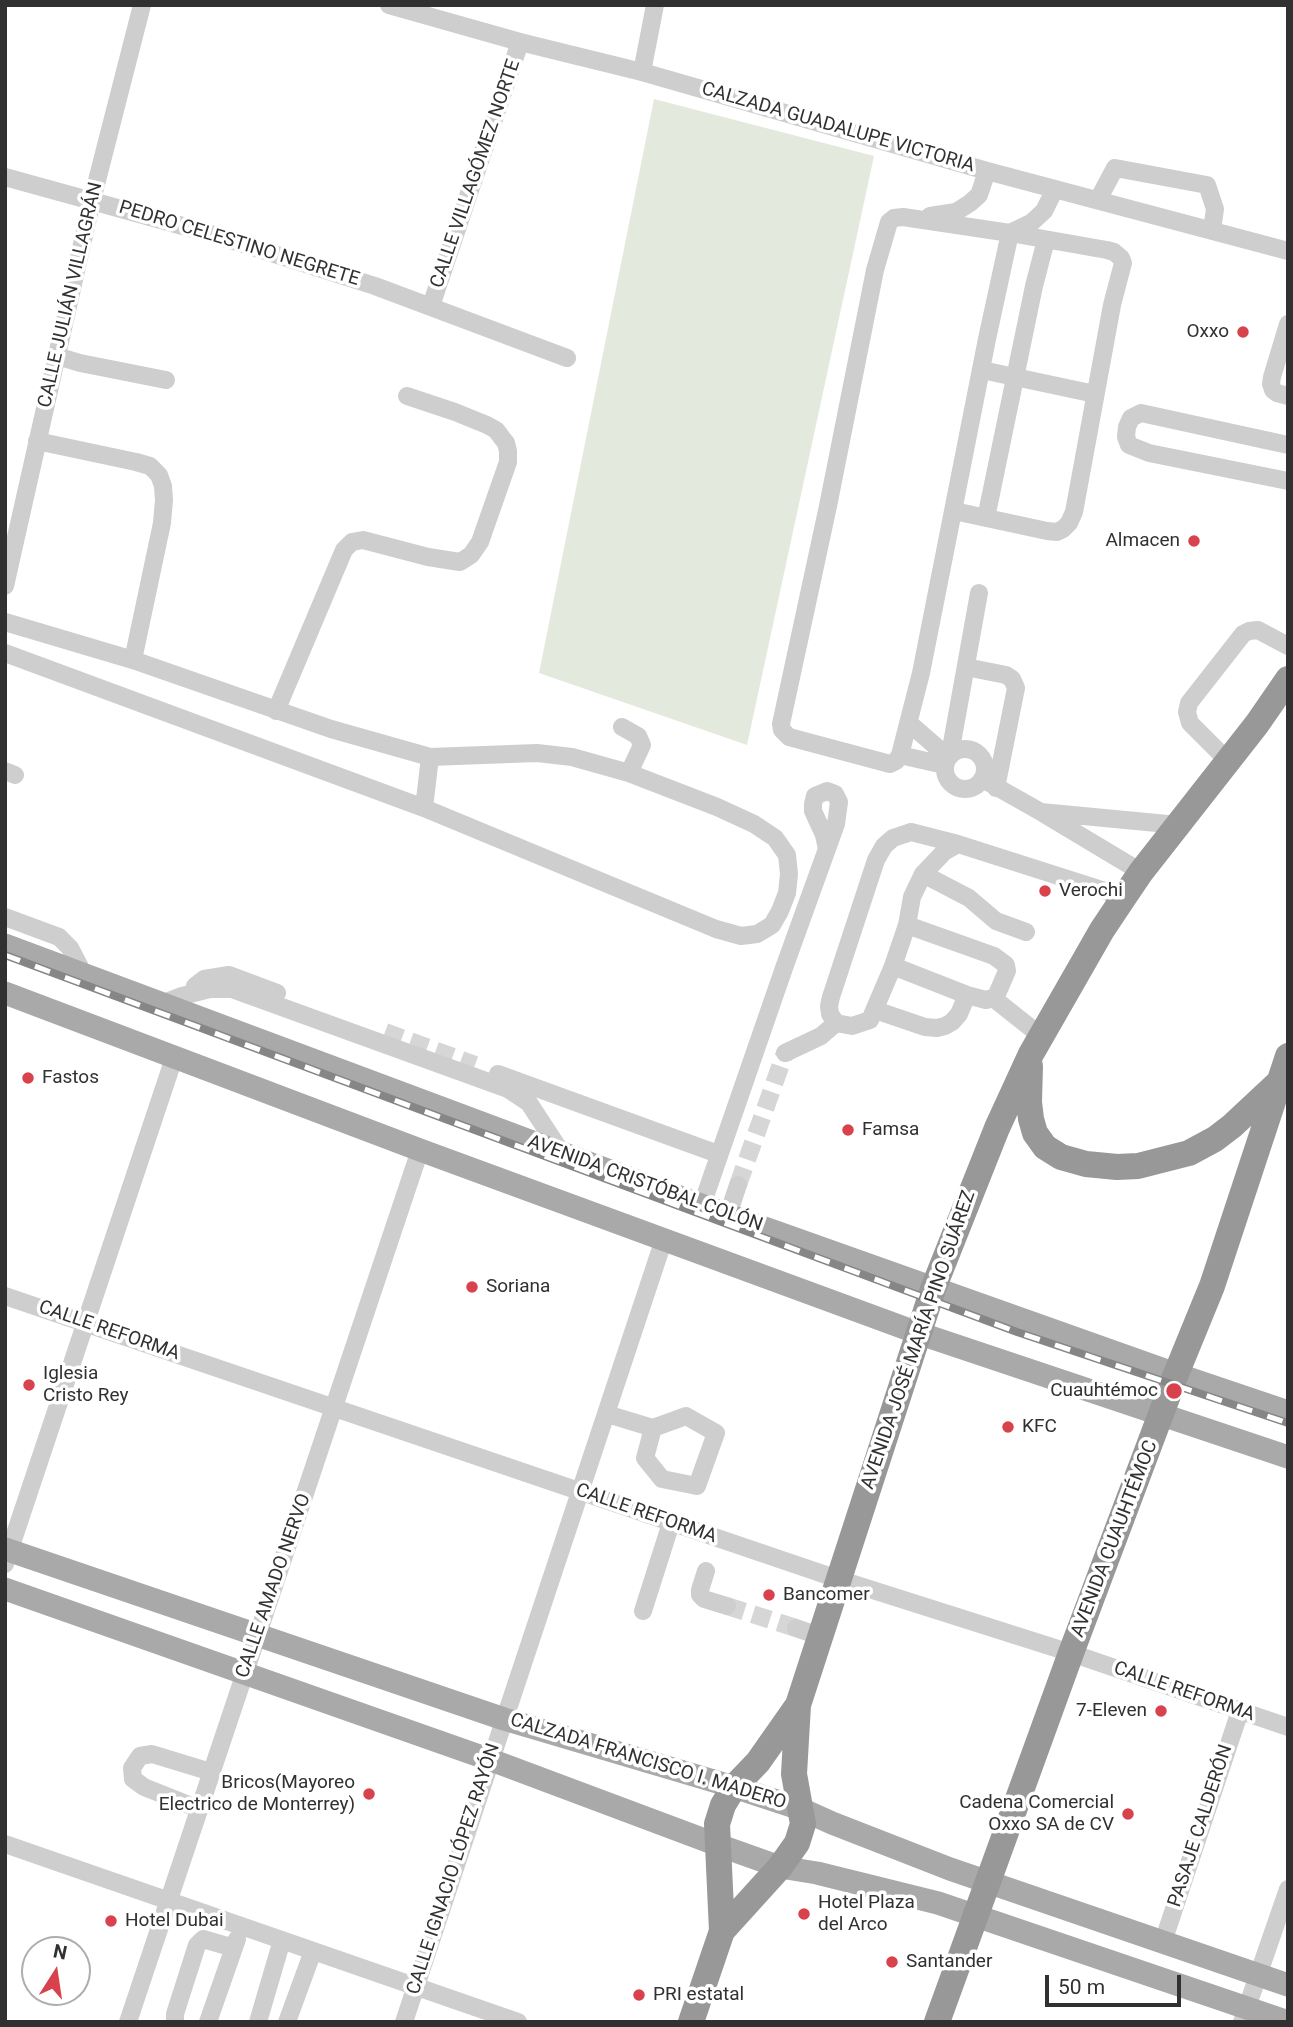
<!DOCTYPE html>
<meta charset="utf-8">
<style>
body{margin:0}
#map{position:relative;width:1293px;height:2027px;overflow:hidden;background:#fff;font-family:Roboto,sans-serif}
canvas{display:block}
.frame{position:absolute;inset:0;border:7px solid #313131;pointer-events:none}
.north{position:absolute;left:21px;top:1936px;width:70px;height:70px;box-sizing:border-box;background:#fff;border:2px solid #adadad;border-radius:50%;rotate:12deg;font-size:19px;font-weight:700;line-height:28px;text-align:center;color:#313131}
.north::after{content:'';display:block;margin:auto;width:24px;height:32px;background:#d8424d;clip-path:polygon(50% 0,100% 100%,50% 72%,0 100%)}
.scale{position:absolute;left:1045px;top:1975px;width:136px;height:32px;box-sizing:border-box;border:4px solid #313131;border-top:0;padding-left:9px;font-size:21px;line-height:24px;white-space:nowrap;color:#313131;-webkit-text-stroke:5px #fff;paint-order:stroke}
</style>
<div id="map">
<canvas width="1293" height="2027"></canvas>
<div class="frame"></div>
<div class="north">N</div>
<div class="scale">50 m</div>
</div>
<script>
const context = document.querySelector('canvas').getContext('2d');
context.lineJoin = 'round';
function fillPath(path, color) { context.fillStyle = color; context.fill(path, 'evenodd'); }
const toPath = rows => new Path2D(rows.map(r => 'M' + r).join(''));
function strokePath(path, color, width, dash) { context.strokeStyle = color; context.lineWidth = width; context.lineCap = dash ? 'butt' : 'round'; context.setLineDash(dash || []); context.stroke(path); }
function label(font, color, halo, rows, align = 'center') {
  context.font = font + ' Roboto,sans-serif'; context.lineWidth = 7; context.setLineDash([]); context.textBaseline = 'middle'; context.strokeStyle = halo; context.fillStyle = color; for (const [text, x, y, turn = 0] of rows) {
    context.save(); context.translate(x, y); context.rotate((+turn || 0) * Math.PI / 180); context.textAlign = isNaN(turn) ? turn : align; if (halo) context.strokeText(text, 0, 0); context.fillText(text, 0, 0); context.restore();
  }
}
const green = toPath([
 [654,99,874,156,747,745,539,673]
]);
const minorTunnel = toPath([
 [385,1032,475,1065],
 [738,1185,785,1053],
 [727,1606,796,1628]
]);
const minor = toPath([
 [389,5,520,42,642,72,987,171,1288,251],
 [642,72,655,5],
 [5,177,208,233,375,286,567,358],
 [1098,200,1115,168,1207,185,1215,209,1212,230],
 [930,216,956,212,970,203,979,195,987,171],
 [903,217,1010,233,987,339,921,673,900,755,896,761,890,764,789,737,782,730,781,724,828,506,875,270,889,222,894,218,903,217],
 [1010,233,1031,223,1044,211,1055,189],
 [431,306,520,42],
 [1288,324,1272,377,1271,384,1273,390,1277,393,1288,396],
 [57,356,80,363,166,380],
 [982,370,1095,394],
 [37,441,136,462,150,466,159,475,163,486,164,500,162,523,133,660],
 [1288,445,1141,413,1131,418,1127,427,1126,437,1129,445,1149,453,1288,481],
 [954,511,1047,531,1057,532,1063,529,1069,523,1074,512,1112,305,1123,263,1121,258,1114,252,1107,250,1010,233],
 [986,518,1034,286,1046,240],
 [5,586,92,200,142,5],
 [5,622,133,660,331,729,430,757,537,753,572,757,629,773,717,807,754,824,775,838,787,855,789,874,787,893,780,911,772,925,757,934,741,936,716,929,424,808,5,653],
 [966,667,1006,675,1012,679,1016,688,996,788],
 [276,711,344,550,352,542,363,540,428,557,460,562,471,555,480,542,508,462,508,451,506,443,496,430,487,425,455,412,407,396],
 [909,723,948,757],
 [622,727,638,736,642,745,629,773],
 '945 769a20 20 0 1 1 40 0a20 20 0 1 1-40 0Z',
 [950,754,979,593],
 [900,755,944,765],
 [1228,761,1190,723,1187,712,1189,703,1243,634,1249,631,1258,630,1288,646],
 [5,771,15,775],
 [986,781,1041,812],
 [424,808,430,757],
 [911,832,958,844,944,852,923,874,912,897,907,925,893,966,870,1020,852,1026,836,1023,830,1014,829,1006,831,997,876,860,884,846,893,838,911,832],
 [958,844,1124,897],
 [1141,872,1041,812,1178,825],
 [923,874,969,898,996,921,1026,932],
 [5,917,59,937,70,948,83,973],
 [893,966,967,995,986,1000,993,998,997,994,1007,971,1006,965,994,956,907,925],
 [195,986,204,979,229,975,277,993],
 [993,998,1041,1036],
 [164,1003,182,996,210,989,232,989,508,1089,529,1103,561,1152],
 [875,1010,925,1027,937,1028,945,1026,952,1022,959,1014,967,995],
 [785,1053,821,1036,836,1023],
 [498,1074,718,1154],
 [702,1205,784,968,836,824,839,802,835,794,827,791,815,796,813,804,813,811,824,835,827,849],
 [728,1215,738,1185],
 [5,1296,838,1579,1071,1653,1288,1727],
 [607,1414,653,1428,686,1416,716,1433,697,1486,662,1479,645,1458,653,1428],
 [5,1564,174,1058],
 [706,1571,700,1590,700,1595,704,1599,727,1606],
 [643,1611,671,1523],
 [796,1628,819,1636],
 [199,1809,144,1787,133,1779,132,1768,140,1756,152,1754,211,1772],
 [5,1844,518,2022],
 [1163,1942,1240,1711],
 [128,2022,420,1150],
 [175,2022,175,2014,197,1945,203,1939,234,1948],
 [208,2022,237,1939],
 [258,2022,282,1940],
 [287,2022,313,1951],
 [404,2022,664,1239],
 [1242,2022,1288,1889]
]);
const major = toPath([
 [5,945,728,1215,1176,1374,1288,1412],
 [5,993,420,1150,918,1333,1288,1457],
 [5,1549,504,1719,734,1787,801,1809,832,1823,950,1869,1288,1985],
 [5,1589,491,1760,718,1845,780,1867,817,1873,938,1903,1288,2022]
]);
const highway = toPath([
 [1030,1066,1029,1102,1031,1119,1035,1133,1045,1147,1061,1157,1086,1164,1117,1167,1138,1166,1189,1153,1215,1139,1232,1126,1277,1084],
 [722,1931,780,1867,797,1843,803,1824,794,1774,798,1705,933,1289,997,1128,1031,1054,1102,930,1124,897,1141,872,1257,724,1288,679],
 [691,2022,722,1931,717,1824,723,1805,734,1787,758,1762,798,1705],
 [937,2022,1071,1653,1176,1374,1212,1286,1288,1056]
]);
const rail = toPath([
 [5,955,1017,1332,1288,1423]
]);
const markers = [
 [1243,332,7,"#d8424d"],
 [1194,541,7,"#d8424d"],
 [1045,891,7,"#d8424d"],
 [28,1078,7,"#d8424d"],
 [848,1130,7,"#d8424d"],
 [472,1287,7,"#d8424d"],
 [29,1385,7,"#d8424d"],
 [1174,1391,9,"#d8424d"],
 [1008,1427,7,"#d8424d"],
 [769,1595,7,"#d8424d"],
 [1161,1711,7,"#d8424d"],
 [369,1794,7,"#d8424d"],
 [1128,1814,7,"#d8424d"],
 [804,1914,7,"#d8424d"],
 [111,1921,7,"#d8424d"],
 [892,1962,7,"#d8424d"],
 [639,1995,7,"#d8424d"]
];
const streetNames = [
 ["CALZADA GUADALUPE VICTORIA",838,128,16],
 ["CALLE VILLAGÓMEZ NORTE",476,174,-71],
 ["PEDRO CELESTINO NEGRETE",239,244,17],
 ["CALLE JULIÁN VILLAGRÁN",71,295,-77],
 ["AVENIDA CRISTÓBAL COLÓN",645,1184,20],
 ["CALLE REFORMA",109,1331,19],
 ["AVENIDA JOSÉ MARÍA PINO SUÁREZ",919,1340,-71],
 ["CALLE REFORMA",646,1514,19],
 ["AVENIDA CUAUHTÉMOC",1115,1539,-69],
 ["CALLE AMADO NERVO",274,1586,-71],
 ["CALLE REFORMA",1184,1692,19],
 ["CALZADA FRANCISCO I. MADERO",648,1762,17],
 ["PASAJE CALDERÓN",1201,1826,-72],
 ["CALLE IGNACIO LÓPEZ RAYÓN",454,1869,-72]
];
const poiNames = [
 ["Oxxo",1229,332,"right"],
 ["Almacen",1180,541,"right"],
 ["Verochi",1059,891],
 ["Fastos",42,1078],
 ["Famsa",862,1130],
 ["Soriana",486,1287],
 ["Iglesia",43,1374],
 ["Cristo Rey",43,1396],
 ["Cuauhtémoc",1158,1391,"right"],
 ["KFC",1022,1427],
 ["Bancomer",783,1595],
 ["7-Eleven",1147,1711,"right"],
 ["Bricos(Mayoreo",355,1783,"right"],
 ["Electrico de Monterrey)",355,1805,"right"],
 ["Cadena Comercial",1114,1803,"right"],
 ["Oxxo SA de CV",1114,1825,"right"],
 ["Hotel Plaza",818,1903],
 ["del Arco",818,1925],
 ["Hotel Dubai",125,1921],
 ["Santander",906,1962],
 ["PRI estatal",653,1995]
];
fillPath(green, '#e4e9dd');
strokePath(minorTunnel, '#d6d6d6', 18, [18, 9]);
strokePath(minor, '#cecece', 18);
strokePath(major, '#a9a9a9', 23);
strokePath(highway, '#989898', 26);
strokePath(rail, '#868686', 8);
strokePath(rail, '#fff', 5, [16]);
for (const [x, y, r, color] of markers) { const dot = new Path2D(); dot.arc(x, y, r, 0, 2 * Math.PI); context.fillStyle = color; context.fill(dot); strokePath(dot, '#fff', 2.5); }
label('19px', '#313131', '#fff', streetNames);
label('19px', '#313131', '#fff', poiNames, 'left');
</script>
